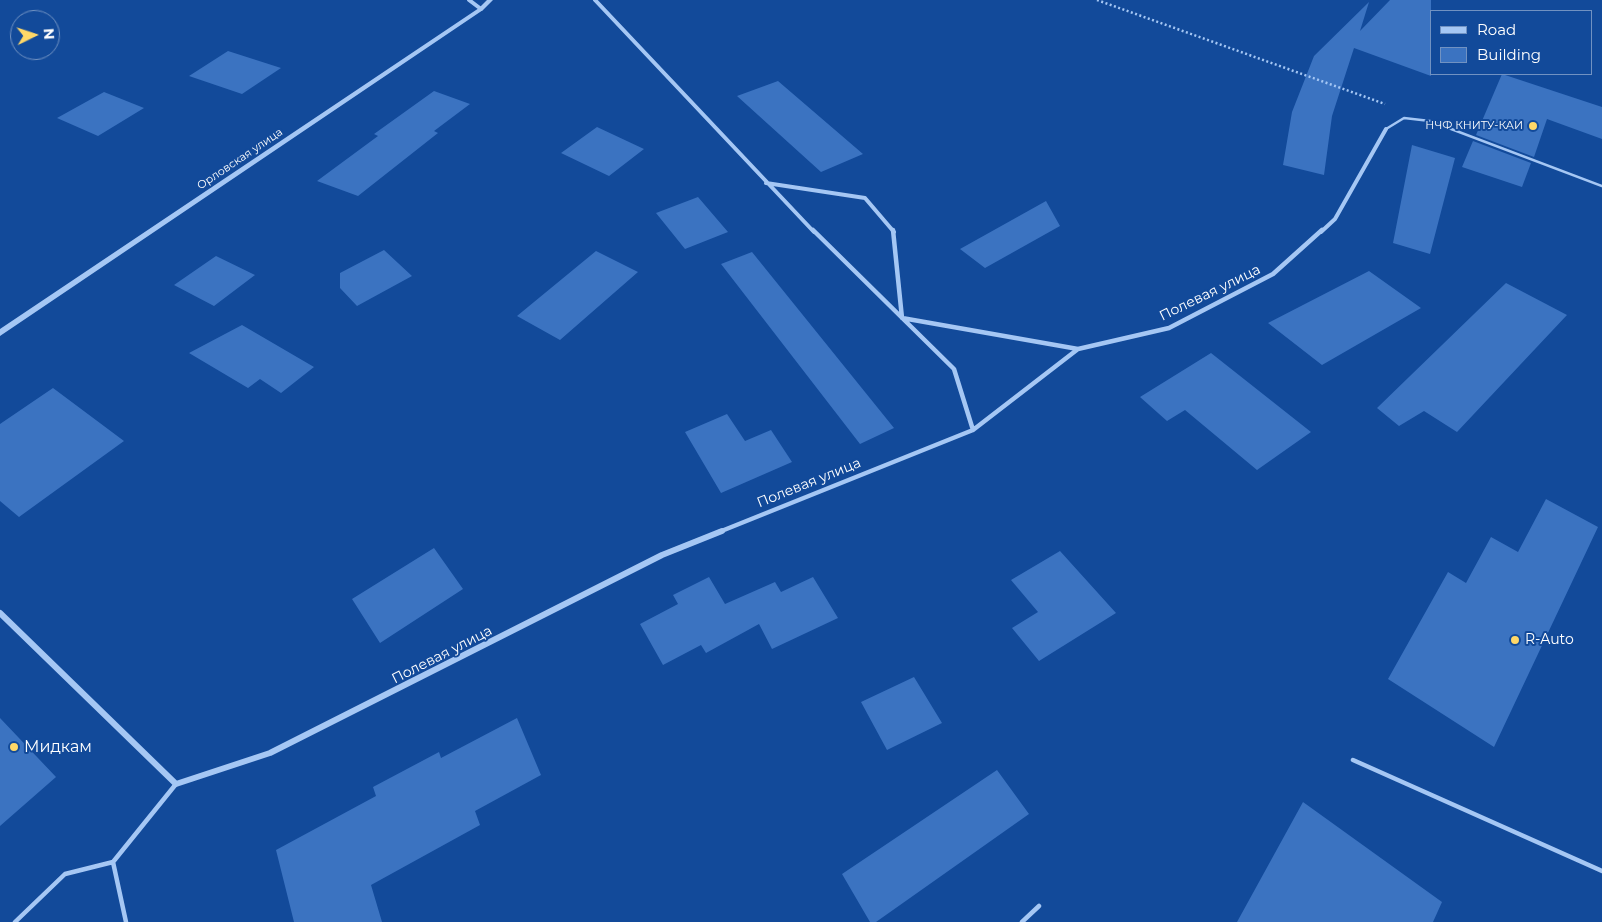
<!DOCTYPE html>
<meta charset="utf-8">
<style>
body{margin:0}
#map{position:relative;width:1602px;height:922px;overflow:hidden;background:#124a9a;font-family:Montserrat,sans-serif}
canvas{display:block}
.legend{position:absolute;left:1430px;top:10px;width:162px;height:65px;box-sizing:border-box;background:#124a9a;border:1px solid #7192c2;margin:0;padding:6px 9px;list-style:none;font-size:15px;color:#fff}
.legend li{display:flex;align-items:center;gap:10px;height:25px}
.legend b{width:25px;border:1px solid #7192c2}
.north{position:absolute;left:10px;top:10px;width:50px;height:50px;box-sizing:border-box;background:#124a9a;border:1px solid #7192c2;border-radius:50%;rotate:86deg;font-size:14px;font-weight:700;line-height:20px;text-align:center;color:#fff}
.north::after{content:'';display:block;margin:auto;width:18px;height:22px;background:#ffd868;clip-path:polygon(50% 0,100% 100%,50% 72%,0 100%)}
</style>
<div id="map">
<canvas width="1602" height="922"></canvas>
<ul class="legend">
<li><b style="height:6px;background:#a5c7f4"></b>Road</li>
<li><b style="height:14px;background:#3b73c1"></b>Building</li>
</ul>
<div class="north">N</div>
</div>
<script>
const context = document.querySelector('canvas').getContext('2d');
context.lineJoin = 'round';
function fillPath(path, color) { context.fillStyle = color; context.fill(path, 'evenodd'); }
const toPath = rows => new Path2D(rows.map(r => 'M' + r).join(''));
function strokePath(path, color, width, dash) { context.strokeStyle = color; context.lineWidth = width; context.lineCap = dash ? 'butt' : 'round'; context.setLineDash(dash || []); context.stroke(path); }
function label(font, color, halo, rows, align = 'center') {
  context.font = font + ' Montserrat,sans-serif'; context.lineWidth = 4; context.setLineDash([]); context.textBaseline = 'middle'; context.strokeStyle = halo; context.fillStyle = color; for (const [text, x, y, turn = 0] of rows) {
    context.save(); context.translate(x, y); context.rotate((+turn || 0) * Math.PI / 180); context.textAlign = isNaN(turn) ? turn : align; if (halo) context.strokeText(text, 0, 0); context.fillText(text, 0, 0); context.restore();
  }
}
const building = toPath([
 [1390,0,1431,0,1431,76,1354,48,1332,116,1324,175,1283,165,1292,112,1314,56,1369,2,1360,31],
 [228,51,281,68,242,94,189,76],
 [1502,74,1602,107,1602,139,1547,119,1534,157,1476,135],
 [778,81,863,154,821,172,737,96],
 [434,91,470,104,434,131,438,133,358,196,317,181,378,136,374,134],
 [104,92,144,108,98,136,57,118],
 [597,127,644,149,609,176,561,153],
 [1473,141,1531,163,1522,187,1462,167],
 [1412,145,1455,158,1430,254,1393,243],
 [698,197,728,232,685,249,656,213],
 [1046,201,1060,226,985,268,960,249],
 [384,250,412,276,357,306,340,288,340,273],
 [596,251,638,272,560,340,517,316],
 [752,252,894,428,860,444,721,264],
 [216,256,255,275,214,306,174,285],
 [1369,271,1421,308,1322,365,1268,323],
 [1506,283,1567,315,1457,432,1424,411,1399,426,1377,408],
 [242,325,314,367,281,393,260,379,248,388,189,353],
 [1211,353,1311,432,1257,470,1185,410,1167,421,1140,397],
 [53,388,124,441,19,517,0,501,0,424],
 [727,414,745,441,771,430,792,462,721,493,685,432],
 [1546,499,1598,527,1494,747,1388,679,1448,572,1466,583,1491,537,1518,552],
 [434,548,463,589,380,643,352,599],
 [1060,551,1116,613,1039,661,1012,628,1038,612,1011,580],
 [709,577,725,604,775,582,781,592,813,577,838,618,772,649,759,624,706,653,701,645,663,665,640,624,678,604,673,595],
 [914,677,942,723,887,750,861,702],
 [0,718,56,777,0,826],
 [517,718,541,775,475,811,480,825,371,885,382,922,294,922,276,850,376,796,373,787,439,752,441,758],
 [997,770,1029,814,876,922,870,922,842,874],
 [1303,802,1442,902,1433,922,1237,922]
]);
const path = toPath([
 [1097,0,1385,104]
]);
const serviceFar1 = toPath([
 [1386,129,1404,118,1430,121,1602,186]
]);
const service = toPath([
 [1353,760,1602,871],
 [15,922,65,874,113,862],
 [126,922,113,862,176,784],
 [1022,922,1039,906]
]);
const minorFar2 = toPath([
 [469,0,481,9],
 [595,0,814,232],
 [766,183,865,198,894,232],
 [1321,232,1335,219,1386,129]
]);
const minorFar1 = toPath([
 [813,230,954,369,973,430],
 [893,230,902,318,1078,349],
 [719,532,973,430,1078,349,1169,328,1273,274,1322,230]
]);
const minor = toPath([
 [0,613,176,784,270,753,662,555,722,531]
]);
const tertiary = toPath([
 [487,0,493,0,483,10,0,336,0,329,479,8,487,0]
]);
const markers = [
 [1533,126,5,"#ffd868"],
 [1515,640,5,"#ffd868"],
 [14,747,5,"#ffd868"]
];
const farPoinames = [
 ["НЧФ КНИТУ-КАИ",1523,126]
];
const farStreetnames = [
 ["Орловская улица",240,159,-34]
];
const streetNames = [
 ["Полевая улица",1210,293,-26],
 ["Полевая улица",809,483,-22],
 ["Полевая улица",442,655,-27]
];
const poiNames = [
 ["R-Auto",1525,640]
];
const nearPoinames = [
 ["Мидкам",24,747]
];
fillPath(building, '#3b73c1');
strokePath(path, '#a5c7f4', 2.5, [2, 2.5]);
strokePath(serviceFar1, '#a5c7f4', 2.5);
strokePath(service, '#a5c7f4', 4.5);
strokePath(minorFar2, '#a5c7f4', 4);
strokePath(minorFar1, '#a5c7f4', 4.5);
strokePath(minor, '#a5c7f4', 6);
fillPath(tertiary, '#a5c7f4');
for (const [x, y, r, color] of markers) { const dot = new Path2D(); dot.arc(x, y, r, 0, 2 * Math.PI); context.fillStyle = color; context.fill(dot); strokePath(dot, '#124a9a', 2); }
label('11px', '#fff', '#124a9a', farPoinames, 'right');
label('11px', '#fff', '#124a9a', farStreetnames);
label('14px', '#fff', '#124a9a', streetNames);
label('14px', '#fff', '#124a9a', poiNames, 'left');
label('16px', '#fff', '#124a9a', nearPoinames, 'left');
</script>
